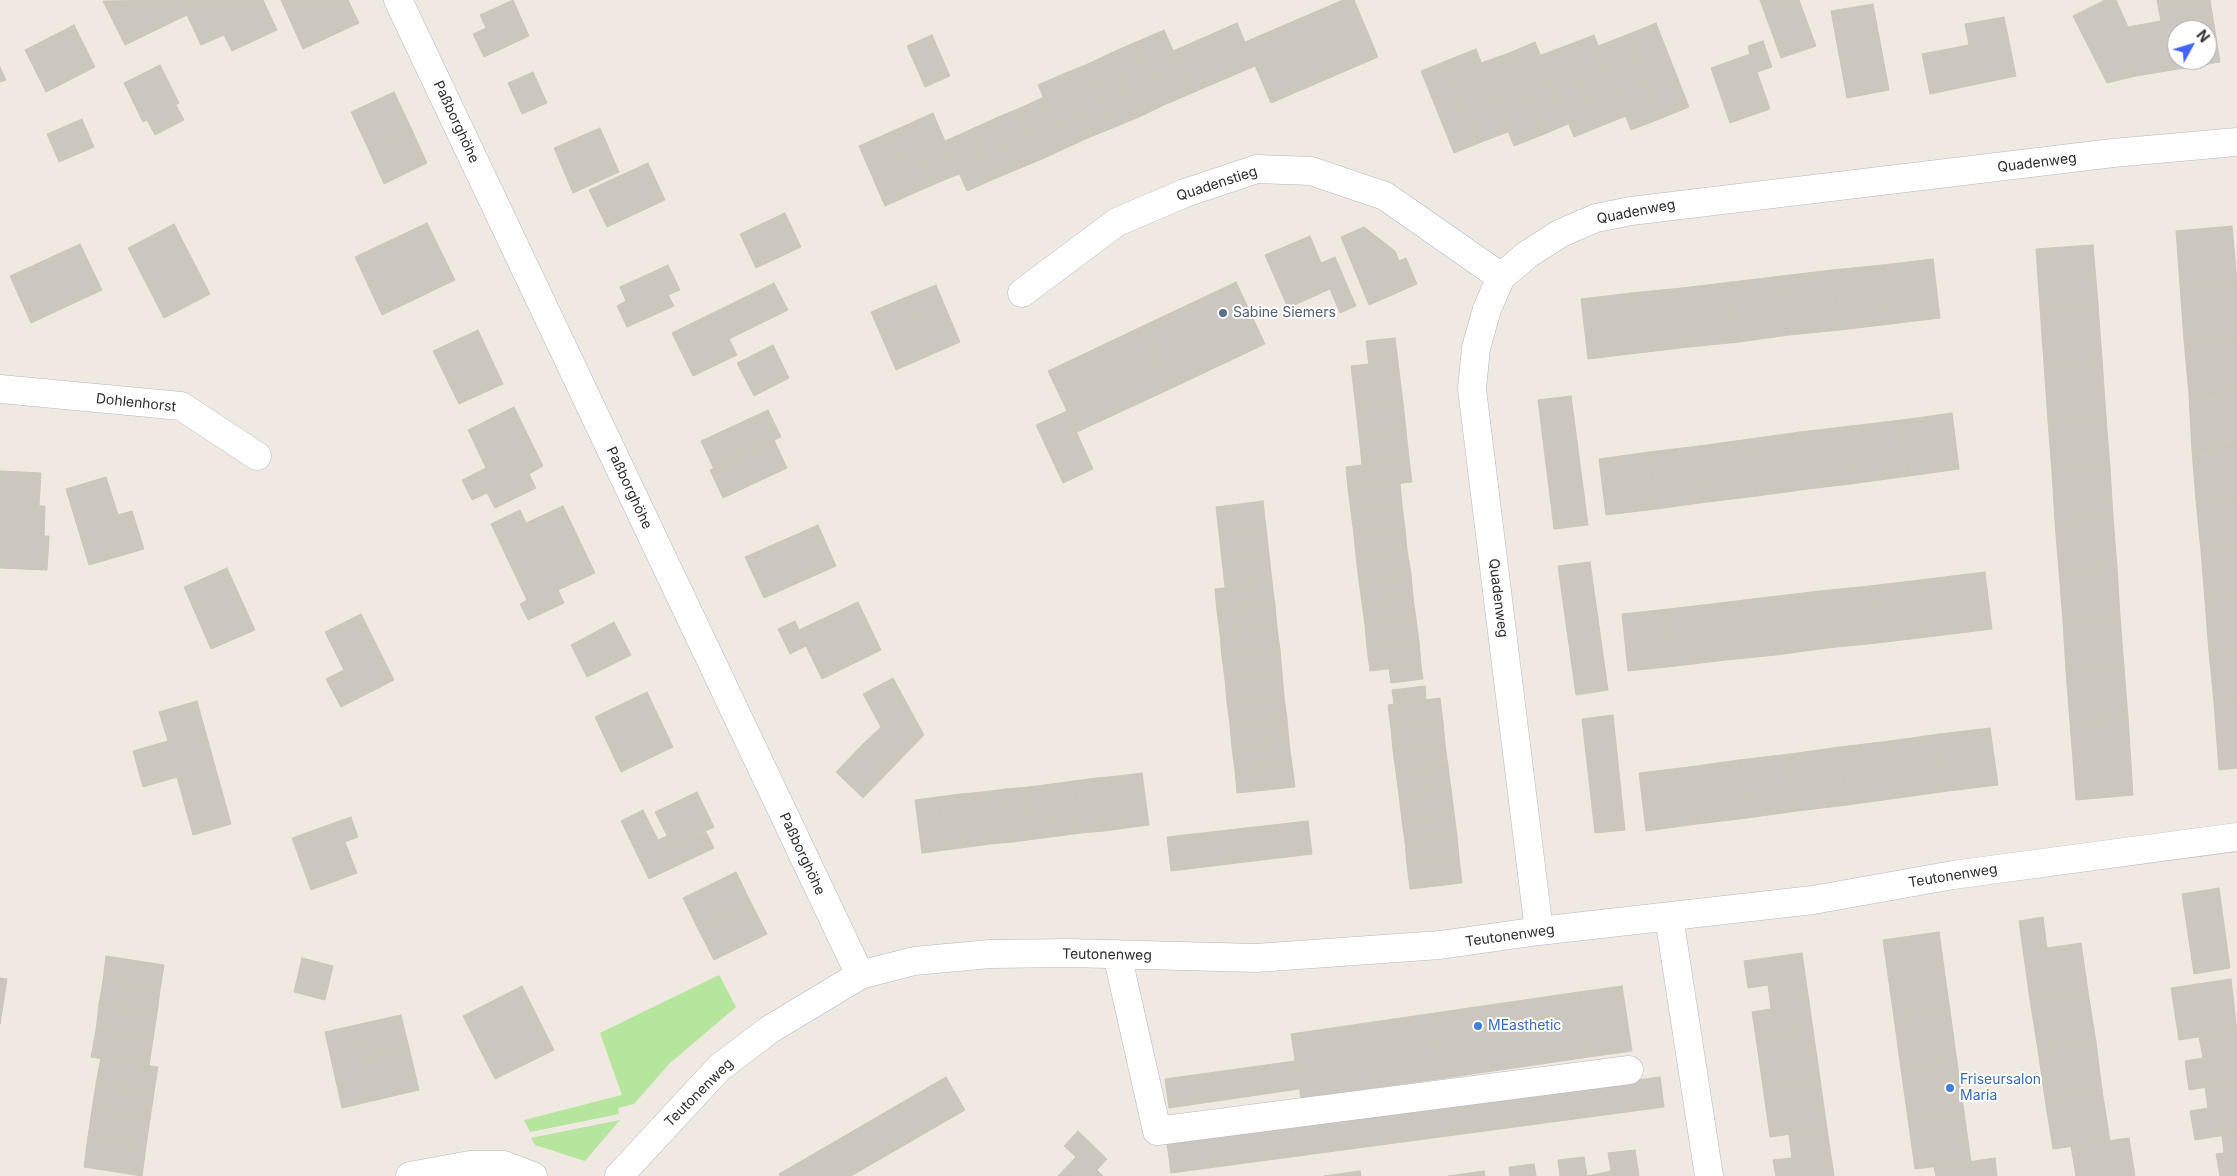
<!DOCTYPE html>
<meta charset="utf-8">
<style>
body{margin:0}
#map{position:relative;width:2237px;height:1176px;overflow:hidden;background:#efe9e1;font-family:Inter,sans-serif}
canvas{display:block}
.north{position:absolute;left:2167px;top:20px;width:50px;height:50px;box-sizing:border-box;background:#fff;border:1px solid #ababab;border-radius:50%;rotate:51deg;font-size:14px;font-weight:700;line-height:20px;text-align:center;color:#2e2e2e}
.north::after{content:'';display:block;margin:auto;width:18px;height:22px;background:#4264fb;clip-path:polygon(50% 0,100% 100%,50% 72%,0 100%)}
</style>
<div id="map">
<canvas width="2237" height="1176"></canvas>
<div class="north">N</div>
</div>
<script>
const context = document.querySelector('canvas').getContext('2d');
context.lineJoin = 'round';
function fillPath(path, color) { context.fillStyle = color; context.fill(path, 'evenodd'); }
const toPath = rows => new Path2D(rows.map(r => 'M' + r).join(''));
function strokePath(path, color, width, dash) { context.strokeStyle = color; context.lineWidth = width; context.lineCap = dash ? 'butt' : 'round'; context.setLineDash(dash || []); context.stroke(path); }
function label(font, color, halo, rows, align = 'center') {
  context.font = font + ' Inter,sans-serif'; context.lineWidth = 4; context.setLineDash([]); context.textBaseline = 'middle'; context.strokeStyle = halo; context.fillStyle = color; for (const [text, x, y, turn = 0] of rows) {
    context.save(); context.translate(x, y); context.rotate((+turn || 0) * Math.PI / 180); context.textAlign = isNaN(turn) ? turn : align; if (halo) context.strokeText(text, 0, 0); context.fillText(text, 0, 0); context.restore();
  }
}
const green = toPath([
 [719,975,736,1007,669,1064,634,1104,618,1108,619,1114,530,1132,524,1120,622,1095,600,1033],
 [620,1120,585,1161,535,1145,531,1138]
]);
const building = toPath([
 [180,0,187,15,125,45,103,1,180,0],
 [180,0,263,0,277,30,232,51,224,35,201,45,180,0],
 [281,0,348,0,359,23,303,49,281,0],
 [513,0,529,36,484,57,473,34,486,28,480,15,513,0],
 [1343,0,1354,0,1378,57,1271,103,1245,42,1343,0],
 [1760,0,1799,0,1816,46,1781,58,1760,0],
 [2105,0,2116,0,2128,27,2136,76,2107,83,2073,16,2105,0],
 [2157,0,2210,0,2220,62,2136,76,2128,27,2161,21,2157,0],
 [2177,30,2207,30,2207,60,2177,60,2177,30],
 [1873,4,1889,90,1847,98,1831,11,1873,4],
 [2004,17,2016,76,1930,94,1922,54,1969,45,1965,24,2004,17],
 [1237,23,1255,66,1192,93,1173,51,1237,23],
 [1656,23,1689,107,1662,118,1629,34,1656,23],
 [74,25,95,67,46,92,25,50,74,25],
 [1164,30,1192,93,1164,105,1136,42,1164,30],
 [1629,34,1662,118,1631,130,1598,46,1629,34],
 [932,35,950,76,925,87,907,46,932,35],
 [1594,35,1626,116,1601,126,1568,45,1594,35],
 [1763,41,1772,67,1757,72,1770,109,1730,123,1711,68,1750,54,1748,46,1763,41],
 [1136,42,1164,105,1139,117,1111,53,1136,42],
 [1535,42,1568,124,1542,135,1509,53,1535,42],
 [1568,45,1601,126,1574,137,1541,55,1568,45],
 [1476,49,1508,132,1479,143,1446,61,1476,49],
 [1111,53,1139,117,1115,127,1088,64,1111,53],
 [1509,53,1542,135,1514,146,1481,63,1509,53],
 [1446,61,1479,143,1454,153,1421,71,1446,61],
 [1088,64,1115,127,1090,137,1063,74,1088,64],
 [160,65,179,103,176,105,184,120,155,135,147,120,143,122,124,83,160,65],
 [0,67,6,80,0,82,0,67],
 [533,72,547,103,522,114,508,83,533,72],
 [1063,74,1090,137,1066,148,1038,85,1063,74],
 [394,92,411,128,368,148,351,112,394,92],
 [1044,97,1066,148,1042,159,1020,108,1044,97],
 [1020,108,1042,159,1018,169,996,118,1020,108],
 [933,113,959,174,937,183,911,123,933,113],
 [996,118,1018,169,994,179,972,129,996,118],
 [82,119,94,147,59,162,47,134,82,119],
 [911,123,937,183,912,194,886,134,911,123],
 [411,128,427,163,384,184,368,148,411,128],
 [600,128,619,172,573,193,554,148,600,128],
 [972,129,994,179,967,191,945,141,972,129],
 [886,134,912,194,885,206,859,146,886,134],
 [648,163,665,200,607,227,589,190,648,163],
 [785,213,801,247,756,268,740,234,785,213],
 [427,223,455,280,382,315,355,257,427,223],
 [174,224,210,294,164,318,128,248,174,224],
 [2232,226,2237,281,2180,285,2176,231,2232,226],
 [1364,227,1395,251,1399,261,1406,258,1417,284,1369,305,1341,237,1364,227],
 [1310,236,1321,263,1335,257,1356,306,1340,313,1330,289,1288,308,1265,255,1310,236],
 [80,244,102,290,31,323,10,276,80,244],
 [2093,245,2098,304,2040,308,2036,249,2093,245],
 [1933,259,1940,318,1890,324,1883,265,1933,259],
 [668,265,680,290,668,295,674,306,627,327,617,306,626,301,620,287,668,265],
 [1883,265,1890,324,1840,330,1832,270,1883,265],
 [1832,270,1840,330,1789,335,1782,276,1832,270],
 [1782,276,1789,335,1739,342,1732,282,1782,276],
 [2237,281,2237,336,2184,340,2180,285,2237,281],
 [1236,282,1265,344,1172,388,1143,326,1236,282],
 [1732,282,1739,342,1689,347,1682,288,1732,282],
 [774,283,788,310,729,339,737,355,693,376,672,333,774,283],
 [936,285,960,342,928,356,904,298,936,285],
 [1682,288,1689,347,1638,353,1631,293,1682,288],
 [1631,293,1638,353,1588,359,1581,299,1631,293],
 [904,298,928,356,896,370,871,312,904,298],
 [2098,304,2102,359,2044,364,2040,308,2098,304],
 [1143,326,1172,388,1077,432,1048,371,1143,326],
 [478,330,503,384,459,404,433,351,478,330],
 [2237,336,2237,391,2189,395,2184,340,2237,336],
 [1395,338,1397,354,1368,358,1366,341,1395,338],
 [773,345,789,378,754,396,737,363,773,345],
 [1397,354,1403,403,1356,409,1351,366,1369,364,1368,358,1397,354],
 [2102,359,2106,417,2048,421,2044,364,2102,359],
 [2237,391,2237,446,2192,450,2189,395,2237,391],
 [1571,396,1588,525,1554,529,1538,400,1571,396],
 [1403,403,1406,430,1359,436,1356,409,1403,403],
 [514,407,543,466,529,474,536,488,495,508,487,493,472,500,462,480,486,468,468,430,514,407],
 [768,410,781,437,714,469,701,441,768,410],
 [1067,411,1093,469,1063,483,1036,425,1067,411],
 [1952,413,1959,469,1909,476,1902,420,1952,413],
 [2106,417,2110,468,2052,472,2048,421,2106,417],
 [1902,420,1909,476,1858,483,1851,426,1902,420],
 [1851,426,1858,483,1808,489,1800,432,1851,426],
 [1406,430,1409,459,1362,465,1359,436,1406,430],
 [1800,432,1808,489,1757,496,1750,439,1800,432],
 [1750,439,1757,496,1707,502,1699,446,1750,439],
 [774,440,787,468,723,498,710,470,774,440],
 [1699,446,1707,502,1656,509,1649,452,1699,446],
 [2237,446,2237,497,2196,500,2192,450,2237,446],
 [1649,452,1656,509,1606,515,1599,459,1649,452],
 [1409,459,1412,482,1348,489,1346,467,1409,459],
 [2110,468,2113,517,2055,522,2052,472,2110,468],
 [0,471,41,473,39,506,45,506,44,536,49,536,47,570,0,568,0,471],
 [106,477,118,515,132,511,144,549,89,565,66,489,106,477],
 [1400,483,1402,505,1351,511,1348,489,1400,483],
 [2237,497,2237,548,2201,551,2196,500,2237,497],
 [1263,501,1266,528,1219,533,1216,507,1263,501],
 [1402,505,1405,529,1354,535,1351,511,1402,505],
 [563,506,595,573,558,590,564,603,528,620,520,604,527,600,491,524,520,510,526,523,563,506],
 [2113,517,2117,567,2059,571,2055,522,2113,517],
 [818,525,836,566,764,598,745,557,818,525],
 [1266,528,1269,555,1222,560,1219,533,1266,528],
 [1405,529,1407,550,1356,556,1354,535,1405,529],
 [2237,548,2237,598,2205,601,2201,551,2237,548],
 [1407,550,1411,574,1359,581,1356,556,1407,550],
 [1269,555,1272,582,1225,587,1222,560,1269,555],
 [1590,562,1608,690,1576,695,1558,566,1590,562],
 [2117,567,2120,617,2063,621,2059,571,2117,567],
 [227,568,255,630,211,649,184,587,227,568],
 [1985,572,1992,629,1927,637,1920,580,1985,572],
 [1411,574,1413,597,1362,603,1359,581,1411,574],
 [1920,580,1927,637,1877,643,1870,586,1920,580],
 [1272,582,1275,605,1217,611,1215,589,1272,582],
 [1870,586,1877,643,1827,648,1820,591,1870,586],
 [1820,591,1827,648,1776,655,1769,597,1820,591],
 [1413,597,1416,619,1365,625,1362,603,1413,597],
 [1769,597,1776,655,1726,660,1720,603,1769,597],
 [2237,598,2237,649,2209,652,2205,601,2237,598],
 [858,602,881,650,822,679,806,646,790,654,778,629,795,621,799,630,858,602],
 [1720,603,1726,660,1676,666,1669,609,1720,603],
 [1275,605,1277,628,1220,634,1217,611,1275,605],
 [1669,609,1676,666,1628,671,1622,614,1669,609],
 [361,614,394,680,341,707,326,679,344,670,325,632,361,614],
 [2120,617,2124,667,2066,671,2063,621,2120,617],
 [1416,619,1419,642,1367,648,1365,625,1416,619],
 [614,622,631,655,587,677,571,645,614,622],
 [1277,628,1280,650,1222,657,1220,634,1277,628],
 [1419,642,1421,665,1370,671,1367,648,1419,642],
 [2237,649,2237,700,2214,702,2209,652,2237,649],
 [1280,650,1282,673,1225,680,1222,657,1280,650],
 [1421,665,1423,679,1391,683,1389,669,1421,665],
 [2124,667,2128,718,2070,722,2066,671,2124,667],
 [1282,673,1284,696,1227,702,1225,680,1282,673],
 [893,678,924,735,890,770,863,744,881,727,863,694,893,678],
 [1425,686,1426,700,1394,704,1392,690,1425,686],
 [647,692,673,747,621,772,595,717,647,692],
 [1284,696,1287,719,1230,725,1227,702,1284,696],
 [1440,698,1443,722,1391,729,1388,705,1440,698],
 [2237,700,2237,768,2219,770,2214,702,2237,700],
 [197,701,231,824,193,835,177,777,143,787,133,751,168,741,159,712,197,701],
 [1613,715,1625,830,1595,833,1582,719,1613,715],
 [2128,718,2133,795,2076,800,2070,722,2128,718],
 [1287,719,1289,742,1232,748,1230,725,1287,719],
 [1443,722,1445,744,1393,750,1391,729,1443,722],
 [1990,728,1998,785,1948,791,1940,734,1990,728],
 [1940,734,1948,791,1898,798,1890,741,1940,734],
 [1890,741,1898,798,1847,805,1840,747,1890,741],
 [1289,742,1292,765,1235,770,1232,748,1289,742],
 [863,744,890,770,863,798,836,772,863,744],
 [1445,744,1448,766,1396,772,1393,750,1445,744],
 [1840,747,1847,805,1797,811,1790,754,1840,747],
 [1790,754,1797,811,1747,818,1739,760,1790,754],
 [1739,760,1747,818,1697,824,1689,767,1739,760],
 [1292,765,1295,787,1237,793,1235,770,1292,765],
 [1448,766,1451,789,1399,795,1396,772,1448,766],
 [1689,767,1697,824,1646,831,1639,773,1689,767],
 [1142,773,1149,825,1126,828,1119,776,1142,773],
 [1119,776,1126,828,1104,831,1097,778,1119,776],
 [1097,778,1104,831,1081,833,1074,781,1097,778],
 [1074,781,1081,833,1058,836,1052,784,1074,781],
 [1052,784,1058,836,1035,839,1029,787,1052,784],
 [1029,787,1035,839,1013,842,1006,789,1029,787],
 [1006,789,1013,842,990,844,983,792,1006,789],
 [1451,789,1454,813,1402,820,1399,795,1451,789],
 [697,792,714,827,673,847,655,812,697,792],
 [983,792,990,844,968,847,961,794,983,792],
 [961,794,968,847,945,850,938,797,961,794],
 [938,797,945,850,922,853,915,800,938,797],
 [643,810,658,840,667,836,673,847,706,832,714,848,649,879,621,821,643,810],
 [1454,813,1457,836,1405,842,1402,820,1454,813],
 [351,817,358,837,345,842,357,873,311,890,292,838,351,817],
 [1308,821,1312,854,1171,871,1167,837,1308,821],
 [1457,836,1459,858,1407,865,1405,842,1457,836],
 [1459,858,1462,883,1410,889,1407,865,1459,858],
 [736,872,751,903,698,929,683,898,736,872],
 [2219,888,2230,968,2194,974,2182,894,2219,888],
 [751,903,767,934,714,960,698,929,751,903],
 [2043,917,2047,948,2081,943,2088,992,2030,1000,2019,921,2043,917],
 [1939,932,1950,1011,1894,1018,1883,940,1939,932],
 [1802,953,1813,1030,1756,1038,1752,1012,1771,1009,1768,985,1748,988,1744,961,1802,953],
 [106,956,164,965,160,990,103,981,106,956],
 [302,958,333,966,325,1000,294,992,302,958],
 [0,978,7,979,3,1005,0,1004,0,978],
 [2231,979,2237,1031,2179,1040,2171,988,2231,979],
 [103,981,160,990,157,1013,99,1004,103,981],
 [522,986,554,1050,495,1079,463,1016,522,986],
 [1622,986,1632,1051,1589,1057,1579,992,1622,986],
 [1579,992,1589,1057,1445,1078,1435,1013,1579,992],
 [2088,992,2096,1042,2038,1050,2030,1000,2088,992],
 [0,1004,3,1005,0,1024,0,1004],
 [99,1004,157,1013,153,1039,96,1030,99,1004],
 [1950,1011,1957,1062,1901,1069,1894,1018,1950,1011],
 [1435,1013,1445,1078,1301,1098,1291,1034,1435,1013],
 [401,1015,409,1048,364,1059,356,1025,401,1015],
 [356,1025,364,1059,409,1048,419,1090,342,1108,325,1032,356,1025],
 [96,1030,153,1039,149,1066,91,1057,96,1030],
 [1813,1030,1820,1079,1763,1087,1756,1038,1813,1030],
 [2237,1031,2237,1082,2189,1090,2185,1061,2203,1058,2199,1037,2237,1031],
 [2096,1042,2102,1090,2045,1099,2038,1050,2096,1042],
 [101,1058,158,1067,154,1092,96,1084,101,1058],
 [1295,1061,1299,1089,1169,1108,1165,1079,1295,1061],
 [1957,1062,1964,1112,1908,1119,1901,1069,1957,1062],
 [946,1077,965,1110,851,1176,780,1176,779,1174,946,1077],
 [1660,1077,1664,1107,1171,1173,1167,1143,1660,1077],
 [1820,1079,1827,1129,1770,1137,1763,1087,1820,1079],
 [2237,1082,2237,1133,2195,1140,2190,1111,2208,1108,2205,1087,2237,1082],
 [96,1084,154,1092,150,1119,92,1110,96,1084],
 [2102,1090,2110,1141,2053,1149,2045,1099,2102,1090],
 [92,1110,150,1119,146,1146,88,1137,92,1110],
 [1964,1112,1971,1162,1915,1169,1908,1119,1964,1112],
 [1827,1129,1834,1176,1776,1176,1773,1160,1792,1158,1789,1135,1827,1129],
 [1078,1131,1107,1159,1097,1170,1103,1176,1058,1176,1076,1157,1064,1146,1078,1131],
 [2237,1133,2237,1176,2220,1176,2216,1154,2224,1153,2222,1136,2237,1133],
 [88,1137,146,1146,142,1176,84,1167,88,1137],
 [2129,1138,2135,1176,2076,1176,2071,1146,2129,1138],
 [1635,1150,1639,1176,1587,1176,1611,1171,1608,1153,1635,1150],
 [1584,1157,1587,1176,1560,1176,1558,1160,1584,1157],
 [1995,1158,1997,1176,1936,1176,1934,1167,1995,1158],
 [1534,1164,1536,1176,1510,1176,1509,1167,1534,1164],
 [1360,1171,1361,1176,1324,1176,1360,1171],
 [1484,1171,1485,1176,1448,1176,1484,1171]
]);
const minor = toPath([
 [398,0,860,975],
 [1022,293,1117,222,1185,193,1257,169,1311,171,1385,196,1501,277],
 [0,389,181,406,257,456],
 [1669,917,1709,1176],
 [1539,931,1472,389,1476,348,1487,309,1501,277,1528,254,1561,233,1596,218,1631,211,2113,153,2237,142],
 [1117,954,1157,1131,1629,1070],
 [410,1176,470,1165,504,1165,533,1176],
 [619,1176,719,1068,769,1030,860,975,914,961,990,954,1068,953,1256,958,1440,945,1539,931,1813,900,1953,875,2237,837]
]);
const markers = [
 [1223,313,5,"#5c6f8a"],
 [1478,1026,5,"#3f7fe0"],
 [1950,1088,5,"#3f7fe0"]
];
const streetNames = [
 ["Paßborghöhe",456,122,65],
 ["Quadenweg",2037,163,-7],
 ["Quadenstieg",1217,184,-18],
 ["Quadenweg",1636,212,-11],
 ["Dohlenhorst",136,403,6],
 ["Paßborghöhe",629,488,65],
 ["Quadenweg",1498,598,83],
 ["Paßborghöhe",802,854,65],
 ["Teutonenweg",1953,876,-9],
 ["Teutonenweg",1510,936,-8],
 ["Teutonenweg",1107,955,1],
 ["Teutonenweg",699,1093,-45]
];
const serviceNames = [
 ["Sabine Siemers",1233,313]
];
const shopNames = [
 ["MEasthetic",1488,1026],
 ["Friseursalon",1960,1080],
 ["Maria",1960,1096]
];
fillPath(green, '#b6e59e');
fillPath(building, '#cbc7bf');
strokePath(building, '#cbc5ba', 1);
strokePath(minor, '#b4b7c1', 29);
strokePath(minor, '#fff', 28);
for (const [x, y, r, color] of markers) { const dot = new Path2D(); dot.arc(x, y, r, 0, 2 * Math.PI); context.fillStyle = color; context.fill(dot); strokePath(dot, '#fff', 2); }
label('14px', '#2e2e2e', '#fff', streetNames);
label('14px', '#4e5e75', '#fff', serviceNames, 'left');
label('14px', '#366cbe', '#fff', shopNames, 'left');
</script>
